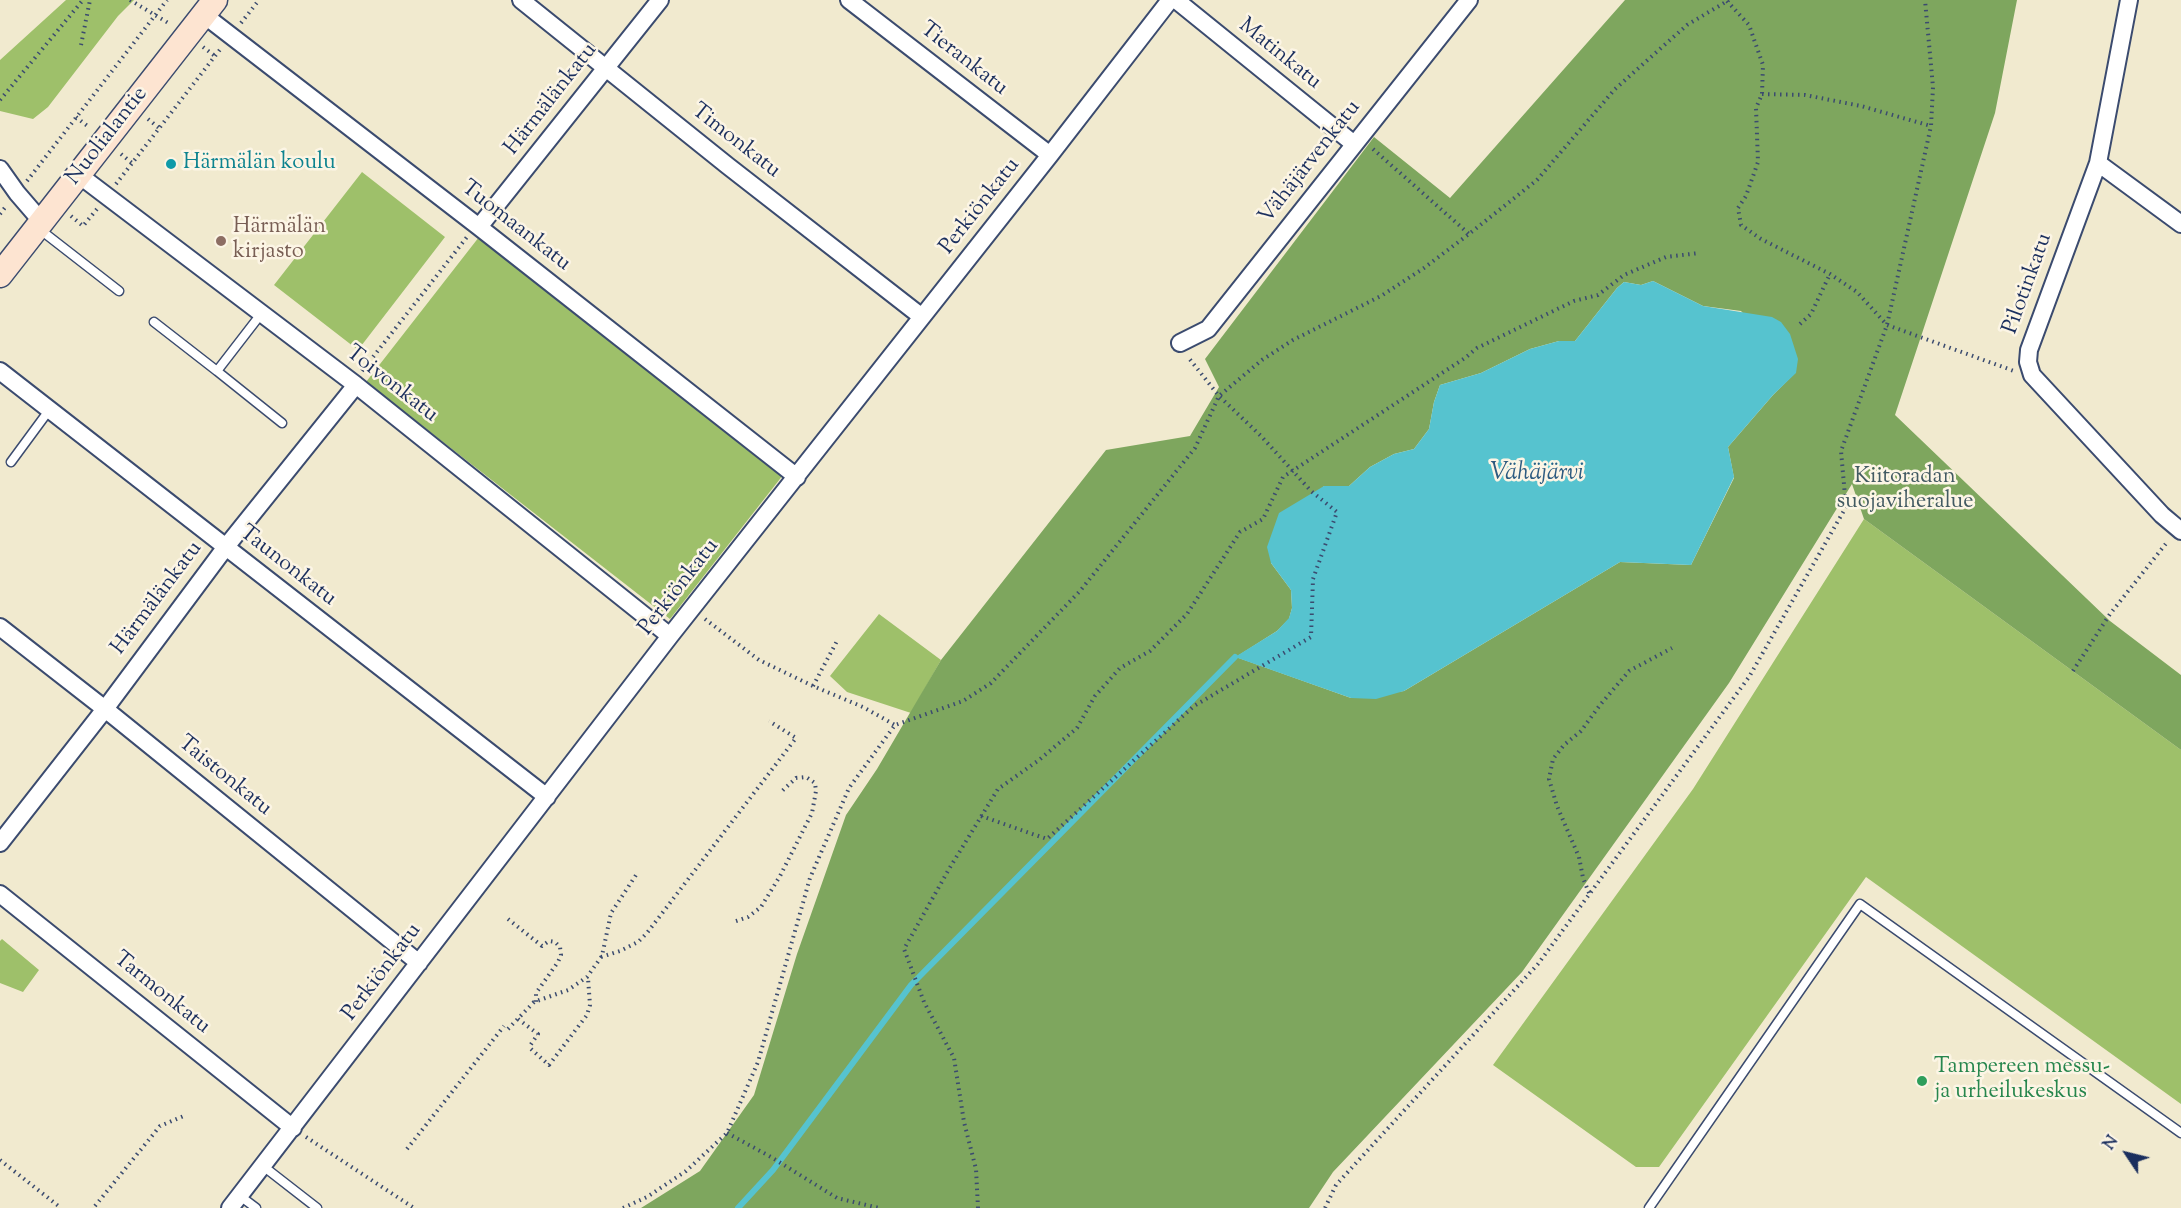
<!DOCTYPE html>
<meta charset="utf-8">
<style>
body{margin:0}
#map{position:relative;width:2181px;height:1208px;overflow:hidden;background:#f1eacf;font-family:"Sorts Mill Goudy",serif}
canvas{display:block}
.north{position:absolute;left:2097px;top:1124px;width:60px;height:60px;-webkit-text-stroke:4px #fcf5e5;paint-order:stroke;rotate:305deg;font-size:16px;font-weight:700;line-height:24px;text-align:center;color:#1b2f5e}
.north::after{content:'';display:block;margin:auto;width:21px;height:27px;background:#1b2f5e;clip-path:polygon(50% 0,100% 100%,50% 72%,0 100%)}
</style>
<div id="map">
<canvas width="2181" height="1208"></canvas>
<div class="north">N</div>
</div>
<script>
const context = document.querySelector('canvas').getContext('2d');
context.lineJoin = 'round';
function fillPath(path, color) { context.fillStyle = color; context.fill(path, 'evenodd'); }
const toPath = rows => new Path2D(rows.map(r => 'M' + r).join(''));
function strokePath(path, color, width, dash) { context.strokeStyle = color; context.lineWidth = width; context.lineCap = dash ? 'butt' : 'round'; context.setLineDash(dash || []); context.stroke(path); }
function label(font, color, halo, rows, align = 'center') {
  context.font = font + ' "Sorts Mill Goudy",serif'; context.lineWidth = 5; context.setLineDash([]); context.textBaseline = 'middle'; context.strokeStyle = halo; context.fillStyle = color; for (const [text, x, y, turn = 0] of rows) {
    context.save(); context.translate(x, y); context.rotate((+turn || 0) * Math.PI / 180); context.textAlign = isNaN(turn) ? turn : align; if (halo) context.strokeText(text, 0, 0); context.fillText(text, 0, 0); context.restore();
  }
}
const green = toPath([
 [66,0,134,0,118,16,48,107,33,119,0,111,0,60],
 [362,172,445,237,358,350,274,285],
 [479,237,783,475,670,619,366,382],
 [1864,519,2181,750,2181,1104,1866,877,1659,1167,1636,1167,1493,1065,1693,789],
 [879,614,941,660,911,713,847,692,830,676],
 [2,939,39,970,23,992,0,983,0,941]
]);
const forest = toPath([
 [1625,0,2017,0,1995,113,1895,415,2110,621,2181,675,2181,750,1864,519,1852,484,1729,683,1522,972,1333,1172,1309,1208,641,1208,700,1171,754,1095,797,954,846,815,877,769,941,660,1106,450,1190,436,1219,387,1205,359,1374,137,1450,198],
 [1653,281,1703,306,1741,311,1796,372,1773,395,1728,447,1734,478,1691,565,1620,562,1404,691,1351,698,1236,657,1277,631,1289,619,1292,608,1291,590,1271,563,1324,486,1349,486,1370,467,1394,454,1414,449,1429,429,1434,402,1440,385,1481,373,1530,349,1559,341,1575,341,1617,288,1624,282,1641,285]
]);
const water = toPath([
 [1653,281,1703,306,1772,317,1781,322,1790,334,1798,359,1796,373,1773,395,1728,447,1734,477,1691,565,1620,562,1404,691,1376,699,1351,698,1235,657,1277,631,1289,618,1292,608,1291,590,1271,563,1267,547,1279,513,1324,486,1349,486,1370,467,1394,454,1414,449,1429,429,1434,402,1440,385,1481,373,1530,349,1559,341,1575,341,1617,288,1624,282,1641,285]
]);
const stream = toPath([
 [738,1208,773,1170,911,985,1235,657]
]);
const path = toPath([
 [130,0,170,24],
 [1727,1,1749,25,1763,65,1762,94,1756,108,1758,162,1746,196,1738,208,1741,225,1761,239,1830,274,1857,292,1887,325,2014,371],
 [241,23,259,0],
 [81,45,90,0],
 [203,47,215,56],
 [1762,94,1805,95,1861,106,1931,126],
 [0,100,83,0],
 [76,117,90,128],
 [148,119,159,128],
 [1373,149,1469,234],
 [121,154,132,163],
 [27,181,167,0],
 [116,184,222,47],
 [0,214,7,205],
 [71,216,83,226,97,209],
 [1800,324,1811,314,1830,274],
 [362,371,467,237],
 [705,619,759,660,813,686,863,707,895,725],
 [2073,671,2110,614,2168,541],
 [813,686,837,641],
 [981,816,1047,839,1194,706,1311,637,1313,579,1337,512,1311,491,1261,436,1219,396,1188,357],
 [1589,893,1583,878,1579,857,1557,806,1549,779,1553,759,1564,745,1581,731,1600,705,1629,671,1672,648],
 [508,919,542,946,549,941,555,942,560,947,561,955,558,962,536,993,536,1002],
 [736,921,748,917,761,907,780,876,812,813,816,791,815,783,806,777,796,778,781,792],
 [601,957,620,951,638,942,647,933,796,738,769,721],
 [518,1019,538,1034,529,1047],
 [508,1029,534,1002,568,990,587,977,602,956,611,913,638,872],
 [531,1049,549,1065,587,1015,590,1005,588,978],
 [727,1133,771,1157,837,1198,879,1208],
 [306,1137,414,1208],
 [407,1149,504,1026],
 [0,1160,61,1208],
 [95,1206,160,1126,186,1115],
 [623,1208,647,1197,686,1171,727,1133,758,1062,810,878,849,788,895,725,963,701,991,683,1080,591,1195,448,1219,396,1262,360,1293,340,1381,296,1424,268,1469,234,1537,180,1615,89,1687,25,1729,0],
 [978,1208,976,1169,964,1122,954,1058,924,1002,904,949,949,869,998,789,1039,760,1077,728,1095,696,1120,668,1150,651,1187,614,1240,532,1263,519,1283,477,1465,358,1477,348,1574,301,1598,295,1624,275,1666,257,1699,253],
 [1325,1208,1336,1185,1538,964,1749,677,1846,507,1841,451,1887,325,1931,126,1933,87,1925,0]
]);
const lane = toPath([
 [38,228,119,291],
 [154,322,217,371,261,314],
 [217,371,282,423],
 [11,462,50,409],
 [263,1166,317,1208],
 [240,1196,256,1208],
 [1649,1208,1860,904,2181,1133]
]);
const street = toPath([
 [521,0,728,166,922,317],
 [849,0,1050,155],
 [1176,0,1354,144],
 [2129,0,2098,163,2029,350,2028,362,2032,375,2162,515,2181,531],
 [204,15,479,227,797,477],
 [2098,163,2181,224],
 [0,169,17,193,42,222],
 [79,175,356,385,670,636],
 [479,227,660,0],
 [1180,343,1208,329,1469,0],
 [0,371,547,797],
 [0,627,105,709,419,963],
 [0,843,105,709,225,548,356,385],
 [0,894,293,1128],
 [230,1208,670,636,1050,155,1170,0]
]);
const secondary = toPath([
 [0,275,215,0]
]);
const markers = [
 [171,164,6,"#0f9aa8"],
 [221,241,6,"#8d6e63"],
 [1922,1081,6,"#2e9e5b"]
];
const streetNames = [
 ["Matinkatu",1279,55,39],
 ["Tierankatu",963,60,38],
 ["Härmälänkatu",552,100,-52],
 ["Nuolialantie",108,137,-52],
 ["Timonkatu",735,142,38],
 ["Vähäjärvenkatu",1311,163,-52],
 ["Perkiönkatu",981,207,-52],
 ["Tuomaankatu",515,227,38],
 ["Pilotinkatu",2029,284,-70],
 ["Toivonkatu",391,385,38],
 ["Taunonkatu",287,567,38],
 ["Perkiönkatu",680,588,-52],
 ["Härmälänkatu",158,599,-53],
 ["Taistonkatu",224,777,39],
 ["Perkiönkatu",383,973,-53],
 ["Tarmonkatu",161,994,39]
];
const cultureNames = [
 ["Härmälän koulu",183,164]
];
const educationNames = [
 ["Härmälän",233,228],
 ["kirjasto",233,253]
];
const parkNames = [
 ["Kiitoradan",1905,478],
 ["suojaviheralue",1905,503]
];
const leisureNames = [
 ["Tampereen messu-",1934,1068],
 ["ja urheilukeskus",1934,1093]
];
const waterNames = [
 ["Vähäjärvi",1537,475]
];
fillPath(green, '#9ec06a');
fillPath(forest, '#7ea65e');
fillPath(water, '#56c3cf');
strokePath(stream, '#56c3cf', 6);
strokePath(lane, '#3b4b6f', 11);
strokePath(street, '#3b4b6f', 20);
strokePath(secondary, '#3b4b6f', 27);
strokePath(path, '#3b4b6f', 4, [1.5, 4.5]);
strokePath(lane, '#fff', 8);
strokePath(street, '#fff', 16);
strokePath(secondary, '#fde4d1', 24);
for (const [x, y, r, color] of markers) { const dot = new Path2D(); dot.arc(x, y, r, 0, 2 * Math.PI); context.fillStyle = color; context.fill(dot); strokePath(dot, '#fcf5e5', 2); }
label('22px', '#1b2f5e', '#fcf5e5', streetNames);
label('22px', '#0d838f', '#fcf5e5', cultureNames, 'left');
label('22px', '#785e54', '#fcf5e5', educationNames, 'left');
label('22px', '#425a62', '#fcf5e5', parkNames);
label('22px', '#27864d', '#fcf5e5', leisureNames, 'left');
label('italic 24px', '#2d5b80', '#fcf5e5', waterNames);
</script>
